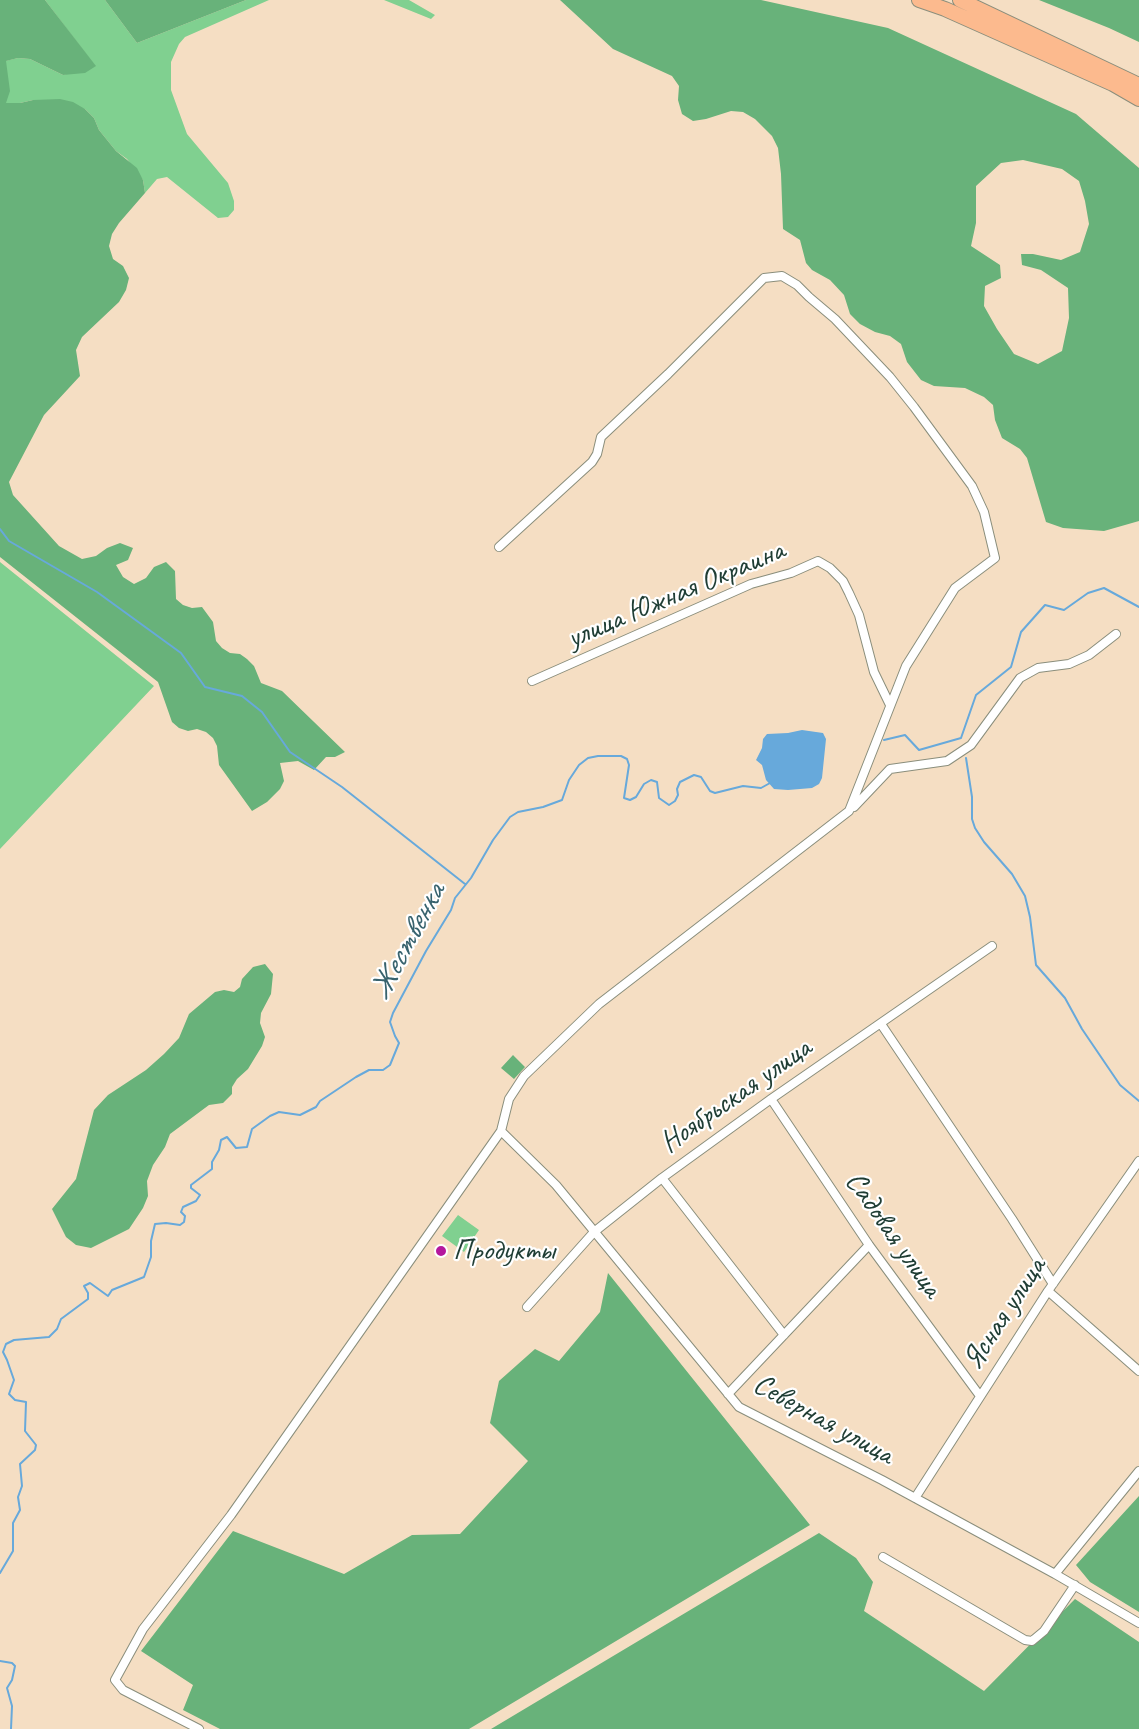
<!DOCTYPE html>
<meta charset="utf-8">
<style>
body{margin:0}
canvas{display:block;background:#f5dec3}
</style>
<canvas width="1139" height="1729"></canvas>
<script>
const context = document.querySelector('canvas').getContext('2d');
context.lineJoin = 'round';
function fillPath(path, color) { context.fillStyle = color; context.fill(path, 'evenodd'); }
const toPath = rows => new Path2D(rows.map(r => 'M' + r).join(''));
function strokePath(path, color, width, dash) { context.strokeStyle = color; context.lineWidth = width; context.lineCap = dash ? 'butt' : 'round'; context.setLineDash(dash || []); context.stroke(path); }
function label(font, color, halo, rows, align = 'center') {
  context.font = font + ' Caveat,sans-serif'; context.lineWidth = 4.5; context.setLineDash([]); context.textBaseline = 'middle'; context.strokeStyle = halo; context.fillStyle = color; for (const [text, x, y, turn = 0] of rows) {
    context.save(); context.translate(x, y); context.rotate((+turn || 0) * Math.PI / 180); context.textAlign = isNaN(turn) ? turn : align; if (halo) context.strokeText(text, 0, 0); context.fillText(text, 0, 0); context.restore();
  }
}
const green = toPath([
 [45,0,105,0,137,43,246,0,269,0,185,37,179,44,171,62,171,90,187,134,228,183,234,201,234,210,228,217,218,218,167,177,157,179,145,193,143,180,127,159,116,151,99,130,94,118,85,109,33,100,20,103,6,103,5,61,18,58,30,59,63,75,95,66],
 [384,0,409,0,435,15,431,19],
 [0,562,154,686,0,849],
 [458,1215,479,1230,464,1252,442,1236]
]);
const forest = toPath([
 [0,0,45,0,96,66,85,73,63,75,30,59,18,58,6,61,10,91,6,103,20,103,33,100,60,99,73,102,85,109,94,118,99,130,116,151,137,168,143,180,145,193,119,223,112,234,109,246,113,259,123,266,129,278,126,290,119,302,82,337,76,350,80,376,44,415,9,482,13,495,59,546,82,559,96,556,107,548,120,543,133,548,128,560,116,565,123,577,134,584,146,578,154,567,166,562,175,571,176,599,183,605,192,608,202,607,213,622,216,641,222,648,230,653,240,654,247,659,254,666,261,683,282,691,345,752,335,757,326,757,314,770,298,761,280,763,284,781,280,789,267,802,252,811,219,765,217,746,213,738,206,732,197,729,188,731,179,728,172,722,158,682,0,557],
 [105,0,246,0,137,43],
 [560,0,761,0,888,28,1076,114,1139,168,1139,521,1104,531,1063,528,1046,522,1027,458,1020,449,1002,438,995,420,993,405,984,397,965,388,934,386,921,380,907,362,901,344,890,336,875,332,860,324,850,314,844,295,830,280,812,270,806,263,800,240,783,229,781,174,778,148,772,136,755,119,743,112,731,111,706,119,693,121,682,114,678,100,679,86,672,76,613,49],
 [1023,160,1062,169,1079,181,1085,201,1089,224,1080,252,1061,260,1033,254,1021,254,1022,265,1041,270,1068,288,1069,318,1062,351,1038,364,1014,354,997,329,984,306,985,286,1001,278,1000,265,971,246,976,223,976,186,1001,163],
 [1039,0,1139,0,1139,42,1109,28],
 [265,964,273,974,271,994,261,1013,260,1023,265,1037,262,1046,248,1069,237,1079,232,1087,232,1094,223,1103,209,1105,170,1134,165,1147,153,1165,147,1181,148,1196,143,1208,129,1229,91,1248,76,1245,66,1237,52,1209,76,1179,94,1110,108,1095,146,1070,164,1054,179,1038,189,1014,215,992,224,990,234,992,240,987,242,979,253,967],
 [513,1055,525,1067,514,1079,501,1068],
 [608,1273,810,1525,469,1729,220,1729,183,1710,193,1685,141,1651,233,1531,344,1574,412,1535,460,1534,528,1461,490,1423,499,1381,535,1349,559,1361,600,1312],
 [1139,1496,1139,1612,1090,1582,1076,1565],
 [819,1533,856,1558,873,1582,864,1611,984,1691,1075,1599,1139,1642,1139,1729,491,1729]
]);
const water = toPath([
 [802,730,823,733,826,739,822,778,819,784,812,788,788,790,774,789,766,780,762,765,756,760,762,748,763,739,767,734,788,733]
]);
const stream = toPath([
 [0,529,9,541,97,592,181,653,205,687,242,696,262,712,290,752,342,787,465,884],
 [884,740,905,735,919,750,961,738,976,695,1011,667,1021,632,1045,605,1064,610,1088,593,1104,588,1139,607],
 [966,758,972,797,972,819,975,828,984,842,1012,874,1025,896,1030,917,1036,965,1065,998,1082,1029,1120,1085,1139,1101],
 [0,1573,13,1551,13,1523,20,1510,18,1497,22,1486,20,1464,35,1450,36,1445,25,1431,26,1402,15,1400,9,1394,14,1380,7,1360,3,1352,6,1344,14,1340,49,1337,57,1329,61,1319,88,1299,88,1293,84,1286,90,1283,108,1296,112,1290,144,1277,151,1257,151,1241,155,1224,166,1223,180,1225,184,1222,185,1216,181,1212,183,1207,196,1201,200,1195,191,1188,191,1185,212,1169,212,1162,219,1150,221,1140,227,1137,236,1148,247,1147,252,1129,270,1116,279,1112,300,1115,316,1107,320,1101,356,1077,369,1070,383,1070,390,1065,399,1043,395,1036,390,1022,393,1013,426,951,451,910,455,898,471,878,493,840,510,817,518,812,543,807,562,800,569,780,579,765,588,758,598,756,621,756,627,759,629,765,624,798,630,800,636,797,644,784,651,780,657,782,659,798,669,805,675,801,678,795,677,789,680,782,694,775,701,777,710,791,715,793,743,786,761,788,770,783],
 [0,1661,12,1663,15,1666,12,1680,7,1688,12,1706,11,1729]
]);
const street = toPath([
 [532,681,751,584,791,573,818,561,830,568,843,581,849,593,859,615,874,672,890,705],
 [854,807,890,769,947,761,971,745,1020,678,1038,668,1069,664,1089,655,1116,634],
 [881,1024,1012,1219,1053,1284],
 [771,1099,869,1245,980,1396],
 [501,1131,556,1185,739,1407,882,1480,1055,1574,1139,1623],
 [662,1178,784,1335],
 [1048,1291,1139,1371],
 [527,1307,594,1232,662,1178,771,1099,992,946],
 [728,1394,869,1245],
 [915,1498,1048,1291,1139,1161],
 [883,1557,1025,1640,1032,1641,1044,1631,1075,1585],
 [1055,1574,1139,1471],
 [199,1729,123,1690,115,1680,143,1629,231,1515,501,1131,509,1099,524,1076,599,1004,849,811,906,666,955,588,995,558,984,512,972,486,914,407,890,377,835,319,809,297,797,285,782,276,764,278,668,374,601,437,597,454,592,462,499,547]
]);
const primary = toPath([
 [919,0,945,9,1113,84,1139,99],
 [960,0,1139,85]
]);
const markers = [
 [441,1251,6,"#b5179e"]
];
const streetNames = [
 ["улица Южная Окраина",676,595,-23],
 ["Ноябрьская улица",736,1096,-35],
 ["Садовая улица",893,1235,55],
 ["Ясная улица",1005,1314,-57],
 ["Северная улица",823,1420,29]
];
const poiNames = [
 ["Продукты",453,1251]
];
const waterNames = [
 ["Жественка",408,942,-62]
];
fillPath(green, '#80d090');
fillPath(forest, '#68b27a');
fillPath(water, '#67a9db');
strokePath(stream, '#67a9db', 2);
strokePath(street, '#8a8e7c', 10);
strokePath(primary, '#8a8e7c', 16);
strokePath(street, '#fff', 8);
strokePath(primary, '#fcba8e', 14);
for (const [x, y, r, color] of markers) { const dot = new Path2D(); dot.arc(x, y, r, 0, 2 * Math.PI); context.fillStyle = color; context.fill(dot); strokePath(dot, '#fff', 2); }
label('30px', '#1f3d34', '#fff', streetNames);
label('30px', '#1f3d34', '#fff', poiNames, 'left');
label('italic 32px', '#38636e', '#fff', waterNames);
</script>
